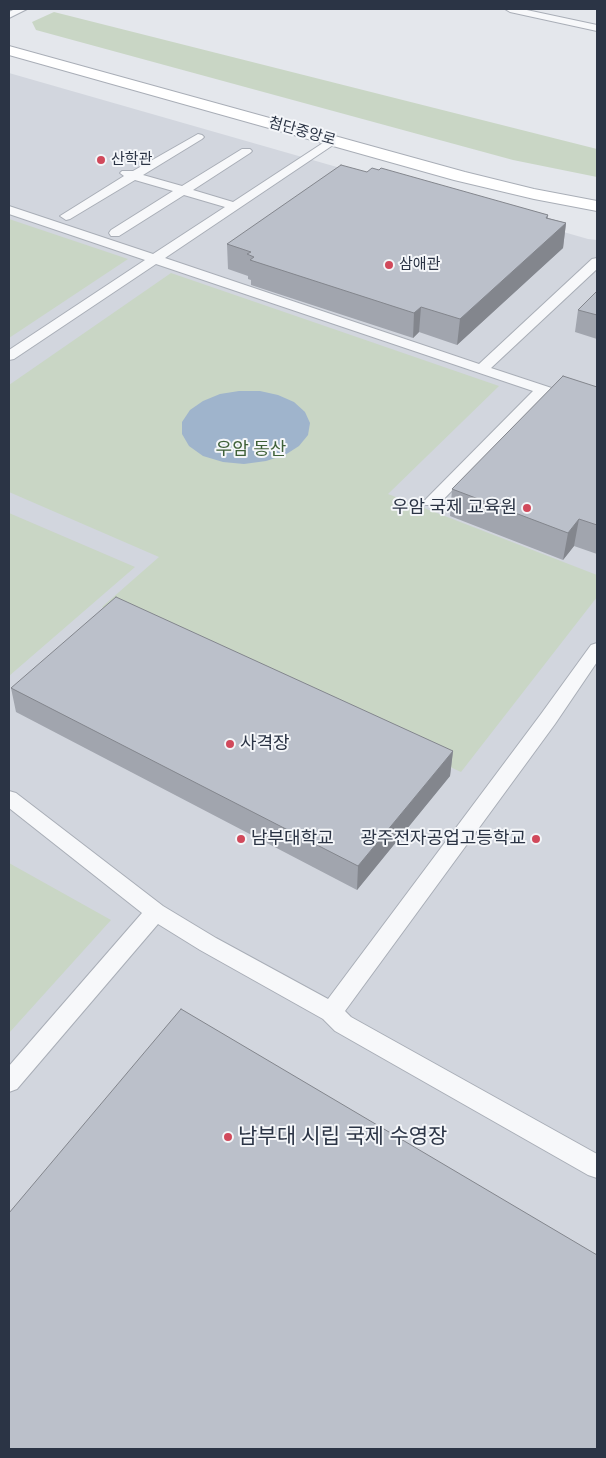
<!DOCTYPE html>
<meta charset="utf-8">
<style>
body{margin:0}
#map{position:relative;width:606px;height:1458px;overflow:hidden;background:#e4e7ec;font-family:"Space Grotesk",sans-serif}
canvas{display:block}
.frame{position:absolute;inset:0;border:10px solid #2b3445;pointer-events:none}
</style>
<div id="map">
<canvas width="606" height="1458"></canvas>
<div class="frame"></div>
</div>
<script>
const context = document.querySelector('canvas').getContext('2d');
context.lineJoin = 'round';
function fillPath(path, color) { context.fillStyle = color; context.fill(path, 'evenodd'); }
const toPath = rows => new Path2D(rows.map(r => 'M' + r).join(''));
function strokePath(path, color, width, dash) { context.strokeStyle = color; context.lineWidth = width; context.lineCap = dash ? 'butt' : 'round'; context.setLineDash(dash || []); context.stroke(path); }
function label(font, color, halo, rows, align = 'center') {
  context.font = font + ' "Space Grotesk","Noto Sans KR",sans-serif'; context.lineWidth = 4; context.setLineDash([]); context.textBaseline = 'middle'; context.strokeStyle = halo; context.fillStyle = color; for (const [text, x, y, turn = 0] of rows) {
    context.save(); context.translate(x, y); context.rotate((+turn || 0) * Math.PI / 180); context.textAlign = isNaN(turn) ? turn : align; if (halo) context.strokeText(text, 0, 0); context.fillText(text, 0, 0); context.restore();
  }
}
const built = toPath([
 [9,73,588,239,597,240,597,1449,9,1449]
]);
const green = toPath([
 [54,12,597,149,597,177,513,160,36,30,32,22],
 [9,219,128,259,9,338],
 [171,273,499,386,388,494,597,575,597,597,461,772,102,607,159,557,9,492,9,385],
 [9,513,135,567,9,676],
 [9,863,111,920,9,1033]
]);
const water = toPath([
 [239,391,260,391,278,395,294,402,305,412,310,423,308,435,299,446,285,455,266,461,244,464,223,462,203,456,189,446,182,434,182,422,190,410,203,401,220,394]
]);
const lane = toPath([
 [15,9,27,9,9,18,9,12,15,9],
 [505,9,522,9,597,25,597,31,510,12,505,9],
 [198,134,202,135,204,137,202,139,143,175,182,186,242,149,250,149,252,151,250,153,193,190,233,202,329,139,333,138,339,141,165,258,479,364,592,259,597,258,597,269,491,368,597,403,597,412,545,395,438,505,426,505,424,502,426,499,533,391,156,264,14,359,9,360,9,350,145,260,9,214,9,206,153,254,225,207,184,195,119,236,111,236,109,233,111,230,173,191,135,180,70,219,66,220,60,216,124,176,120,173,122,171,133,171,198,134],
 [597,643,597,662,555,724,345,1011,351,1017,597,1154,597,1178,588,1175,335,1031,323,1019,200,950,158,924,17,1089,9,1092,9,1066,142,913,9,808,9,791,16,793,163,906,216,938,328,999,541,714,591,645,597,643]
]);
const secondary = toPath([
 [9,46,465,172,534,189,597,201,597,211,534,199,454,180,9,55,9,46]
]);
const wall = toPath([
 [379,170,548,215,548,218,566,223,563,248,457,345,419,332,413,338,251,285,251,280,248,279,248,276,228,269,227,244,367,172],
 [597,291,597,339,575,332,578,310],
 [597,387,597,554,574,546,563,560,450,516,452,489],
 [11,688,453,751,450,776,357,890,16,712]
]);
const shadedWall = toPath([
 [566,223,563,248,457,345,460,319],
 [421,307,419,332,413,338,414,313],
 [579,519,574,546,563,560,568,533],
 [453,751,450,776,357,890,358,866]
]);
const building = toPath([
 [341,165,367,172,372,168,379,170,381,168,548,215,546,218,566,223,460,319,421,307,414,313,250,260,254,257,247,254,251,252,227,244,341,165],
 [597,291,597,315,578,310,597,291],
 [563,376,597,387,597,525,579,519,568,533,452,489,563,376],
 [116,597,453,751,358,866,11,688,116,597],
 [181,1009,597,1255,597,1449,9,1449,9,1213,181,1009]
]);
const markers = [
 [101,160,5,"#d1495b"],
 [389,265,5,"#d1495b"],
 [527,508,5,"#d1495b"],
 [230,744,5,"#d1495b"],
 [241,839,5,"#d1495b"],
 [536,839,5,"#d1495b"],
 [228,1137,5,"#d1495b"]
];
const farStreetnames = [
 ["첨단중앙로",302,132,16]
];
const farPoinames = [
 ["산학관",111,160],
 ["삼애관",399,265]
];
const parkNames = [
 ["우암 동산",251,450]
];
const poiNames = [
 ["우암 국제 교육원",517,508],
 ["사격장",240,744,"left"],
 ["남부대학교",251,839,"left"],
 ["광주전자공업고등학교",526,839]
];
const nearPoinames = [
 ["남부대 시립 국제 수영장",238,1137]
];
fillPath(built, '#d2d6de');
fillPath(green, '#c9d6c5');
fillPath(water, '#9fb4cc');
strokePath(lane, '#a9aeb7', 2);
strokePath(secondary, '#a9aeb7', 2);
fillPath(lane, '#f7f8fa');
fillPath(secondary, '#fff');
fillPath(wall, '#a1a5ae');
fillPath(shadedWall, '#83868d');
fillPath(building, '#bbc0ca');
strokePath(building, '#83868d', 1);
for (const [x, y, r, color] of markers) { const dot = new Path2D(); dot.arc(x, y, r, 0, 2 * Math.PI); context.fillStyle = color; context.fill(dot); strokePath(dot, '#f4f6f9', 2); }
label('15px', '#2b3445', '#f4f6f9', farStreetnames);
label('15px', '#2b3445', '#f4f6f9', farPoinames, 'left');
label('18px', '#3f6138', '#f4f6f9', parkNames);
label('18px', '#2b3445', '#f4f6f9', poiNames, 'right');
label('21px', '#2b3445', '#f4f6f9', nearPoinames, 'left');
</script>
